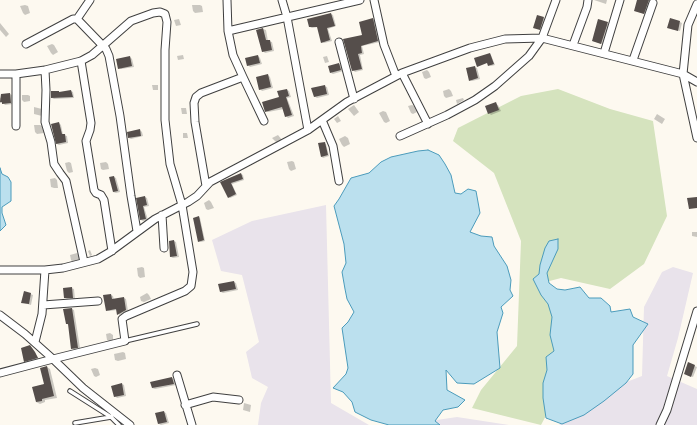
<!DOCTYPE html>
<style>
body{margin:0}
canvas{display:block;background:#fdf9f0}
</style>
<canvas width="697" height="425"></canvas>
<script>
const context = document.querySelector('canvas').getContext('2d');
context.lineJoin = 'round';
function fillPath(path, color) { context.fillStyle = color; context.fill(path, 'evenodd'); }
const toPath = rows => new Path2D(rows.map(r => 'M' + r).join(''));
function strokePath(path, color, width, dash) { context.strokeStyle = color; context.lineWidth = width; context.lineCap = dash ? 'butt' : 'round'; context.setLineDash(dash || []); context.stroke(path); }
const industrial = toPath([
 [326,205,331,403,369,425,258,425,261,403,268,387,252,378,246,352,259,342,242,275,221,271,212,240,252,221],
 [673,267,693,273,678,338,667,376,697,389,697,425,559,425,606,390,642,376,644,307,662,272],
 [457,417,509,425,403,425]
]);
const green = toPath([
 [558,89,610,109,653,121,667,216,644,264,610,289,561,278,542,283,557,312,550,408,541,425,472,408,481,390,517,346,521,241,494,173,453,141,458,128,521,96]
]);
const water = toPath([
 [428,150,439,155,445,164,451,175,455,193,461,194,468,189,476,191,480,213,470,232,481,236,492,237,494,246,507,266,511,280,510,290,513,296,501,307,503,313,497,332,500,368,474,384,457,383,446,370,447,390,465,400,458,407,443,410,435,421,440,425,389,425,371,420,355,412,352,402,343,392,333,388,346,374,348,368,342,328,348,322,354,312,347,299,345,289,342,272,346,263,344,244,334,206,339,199,351,178,369,173,381,162,391,157,418,151,428,150],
 [0,168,2,174,8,177,11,182,11,201,2,207,2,213,6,225,0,231,0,168],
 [558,239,558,249,547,273,549,283,557,289,565,290,580,287,589,298,601,298,610,306,611,312,630,309,633,317,648,324,633,345,633,374,626,383,604,401,584,415,562,424,546,418,543,398,543,383,547,370,546,357,554,351,550,335,552,317,548,304,541,295,533,279,539,274,540,265,545,248,549,241,558,239]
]);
const shadow = toPath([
 [594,0,607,0,606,4],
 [638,0,652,0,648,15,635,11],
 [25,5,28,6,30,13,25,15,23,13,20,6],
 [192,5,200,5,202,6,203,12,195,13,193,11],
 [331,14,333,15,336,26,328,29,332,41,324,43,322,42,318,27,312,28,310,27],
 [538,16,546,19,542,30,536,28],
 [179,19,181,25,176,26,174,20],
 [373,19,375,21,380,42,362,46,364,54,360,55,363,70,355,72,353,70,364,36],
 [599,21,611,25,605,45,593,41],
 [680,22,682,23,680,31,671,29],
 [0,23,9,34,6,37,0,30],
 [263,29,266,30,268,41,272,42,274,51,265,53,263,51,257,30],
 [52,44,54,45,58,52,53,55,51,53,47,46],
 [490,54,491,55,495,65,491,66,489,65],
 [183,55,184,59,178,60,177,56],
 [258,56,260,58,262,64,250,67,248,65],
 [327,56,329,62,325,63,323,57],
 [130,57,132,59,134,67,121,69,119,68],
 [339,64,341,65,343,71,333,74,331,73],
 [474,67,477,68,480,79,472,81,470,80],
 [427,70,429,72,431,77,426,79,424,78,422,72],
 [268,75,270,77,273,88,262,91,260,89],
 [152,85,158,85,158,90,153,90],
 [324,86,327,87,329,95,317,98,314,96],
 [449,89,451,91,453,96,446,98,444,96,443,91],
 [287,90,289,91,291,97,287,98,294,116,288,118,286,116,284,109,268,112,266,111],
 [71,91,73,92,74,98,54,99,52,98,61,93],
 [10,94,12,95,13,104,5,105,3,103,0,103,0,98,2,97,2,95],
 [22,95,28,95,30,96,30,101,24,102,22,100],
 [463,98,464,100,457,104,456,100],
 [496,104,498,105,501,111,491,115,489,113],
 [354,105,359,112,354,116,348,109],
 [412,105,414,106,417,112,413,114,411,113,408,106],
 [34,107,42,109,42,116,34,114],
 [181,108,186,108,187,114,182,114],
 [383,111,386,112,390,121,386,123,384,122,379,113],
 [657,114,665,119,662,124,654,119],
 [338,116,341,121,337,123,334,119],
 [59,123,61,125,63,135,67,136,68,143,59,145,57,144],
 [34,125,40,125,42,126,44,133,37,134,35,132],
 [140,130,142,132,143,136,131,139,129,138],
 [183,133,187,133,188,138,183,138],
 [278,135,282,140,277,143,272,138],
 [345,136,348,138,350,144,344,147,342,145,339,139],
 [324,143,326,144,329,156,323,158,322,157],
 [292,161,294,162,296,169,291,171,289,169,287,162],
 [69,162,71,163,73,172,69,173,67,171,65,163],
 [106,162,108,164,109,169,103,170,101,169,100,163],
 [241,174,243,175,244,180,232,184,237,195,230,198,229,197,222,183],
 [114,177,116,178,120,192,116,193,113,192],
 [55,178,57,180,58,188,54,188,51,187,50,179],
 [145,197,147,198,149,206,144,207,148,220,143,221,141,220,138,198],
 [209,200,211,202,214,208,208,210,206,209,204,203],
 [199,217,200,218,205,241,201,242,199,241],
 [692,232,697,232,697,237,692,236],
 [174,241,176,242,179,257,173,258,171,257,170,242],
 [90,250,92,255,90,256,88,251],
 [77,253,79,255,80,260,73,262,71,260,70,255],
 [142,267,144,268,145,277,140,278,138,276,137,268],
 [234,282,236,283,238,290,223,293,221,292],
 [71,288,74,289,75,299,67,299,65,298],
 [25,292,33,295,31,305,24,303],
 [147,293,149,295,151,299,144,302,141,301,140,297],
 [111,295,113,296,114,300,124,298,126,299,128,311,120,315,118,314,117,310,109,311,107,310],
 [72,309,74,310,80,348,74,349,72,348,69,325,67,324],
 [110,333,113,335,113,340,109,341,107,340,106,334],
 [32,348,39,359,27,362,24,361],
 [123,352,125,353,126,359,118,361,115,360,114,354],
 [689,364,697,367,693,377,687,375],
 [47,367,50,369,57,398,45,400,45,402,40,404,36,402,45,385],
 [95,368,98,369,100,375,96,377,94,376,91,369],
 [172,378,175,380,176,385,155,389,152,388],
 [122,384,124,385,126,396,117,398,115,396],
 [244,403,251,405,250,412,243,410],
 [164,412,166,413,169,423,161,425,159,424]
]);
const building = toPath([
 [637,0,649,0,644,14,634,11],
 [331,13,335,26,327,28,330,40,321,43,317,27,309,27,307,19],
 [537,15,544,17,540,30,533,28],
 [373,18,378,41,361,46,362,53,358,54,362,69,352,71,343,39,362,35,359,22],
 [670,18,680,21,678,31,667,28],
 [598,19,608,22,601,44,592,41],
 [263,28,266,40,270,40,272,50,262,52,256,30],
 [490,53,494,64,488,66,487,63,477,67,474,58],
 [258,55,260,63,247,66,245,58],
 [130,56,132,66,118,69,116,59],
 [339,63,341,70,330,73,328,66],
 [475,66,478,78,469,81,466,68],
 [268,74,271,87,259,90,256,77],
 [325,85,327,94,314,97,311,88],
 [287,89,289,96,286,97,292,115,285,117,282,107,265,112,262,102,279,97,277,91],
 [71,90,73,97,51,98,51,91,59,91,59,92],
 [10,93,11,103,2,104,2,102,0,102,1,94],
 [496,102,499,110,488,114,485,106],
 [59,122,62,134,65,134,66,142,56,144,51,124],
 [140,129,141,136,128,138,127,132],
 [325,142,328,155,321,157,318,143],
 [241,173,243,179,231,183,236,194,228,198,220,182],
 [114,176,118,191,113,192,109,177],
 [145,196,147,205,143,206,146,219,140,220,136,198],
 [697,197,697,208,689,209,687,198],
 [199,216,204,240,198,242,193,218],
 [174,240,177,256,170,257,169,241],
 [234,281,236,289,220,292,218,284],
 [72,287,73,298,64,298,63,288],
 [24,291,31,293,29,304,21,303],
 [111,294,112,299,124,297,126,310,117,315,116,309,106,311,103,295],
 [72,308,78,348,71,349,68,324,66,324,63,309],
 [30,345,35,352,38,358,24,362,21,348],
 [688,362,695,365,691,377,684,374],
 [47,366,54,396,42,399,42,401,36,402,32,387,44,384,40,368],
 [172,377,174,384,152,388,150,382],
 [122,383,124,395,114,397,111,386],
 [164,411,167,422,158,424,155,413]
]);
const service = toPath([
 [125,341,197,324],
 [70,391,111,417,114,413],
 [75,423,111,417,119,425]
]);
const minor = toPath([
 [90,0,77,19,106,49,109,56,120,116,131,196,137,231],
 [227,0,228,31,233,55,243,77,264,121],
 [282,0,287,17,308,130],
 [374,0,384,45,396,76],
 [697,4,688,25,683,74,697,138],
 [228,31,360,0],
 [339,42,354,99],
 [26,44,73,19,77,19],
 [573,45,587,7,588,0],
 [604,53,620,0],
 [633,60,653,3],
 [81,61,91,123,90,130,86,141,94,190,96,193,101,195,104,200,112,251],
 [45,70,46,90,45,122,51,142,54,164,60,173,66,181,84,262],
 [402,73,428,124],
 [0,74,16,74,45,70,81,61,92,55,131,21,153,13,160,12,165,14,167,22,165,50,165,120,170,164,182,205,193,272,191,286,185,291,126,316,122,319,125,341,53,359,25,334,0,315],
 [16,74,16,126],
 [322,120,333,146,339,181],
 [400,136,447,115,475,100,495,86,529,56,542,38,556,0],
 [206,186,195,122,194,103,196,97,201,93,243,77],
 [162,215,164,248],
 [0,270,45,270,63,268,98,259,110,252,155,219,188,202,197,196,210,182,308,130,347,102,402,73,470,48,505,39,542,38,683,74,697,82],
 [43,305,98,301],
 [35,342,42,314,45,270],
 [0,373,53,359,83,388,130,425],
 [177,375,192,425],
 [185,405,213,397,239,400],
 [660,425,667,410,697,311]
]);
fillPath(industrial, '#e9e3eb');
fillPath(green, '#d5e3be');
fillPath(water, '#bbe0ee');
strokePath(water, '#4b9bbb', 1);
fillPath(shadow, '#0003');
fillPath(building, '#554e4b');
strokePath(service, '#404040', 5.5);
strokePath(minor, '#404040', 9);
strokePath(service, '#fff', 3.5);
strokePath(minor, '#fff', 7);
</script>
